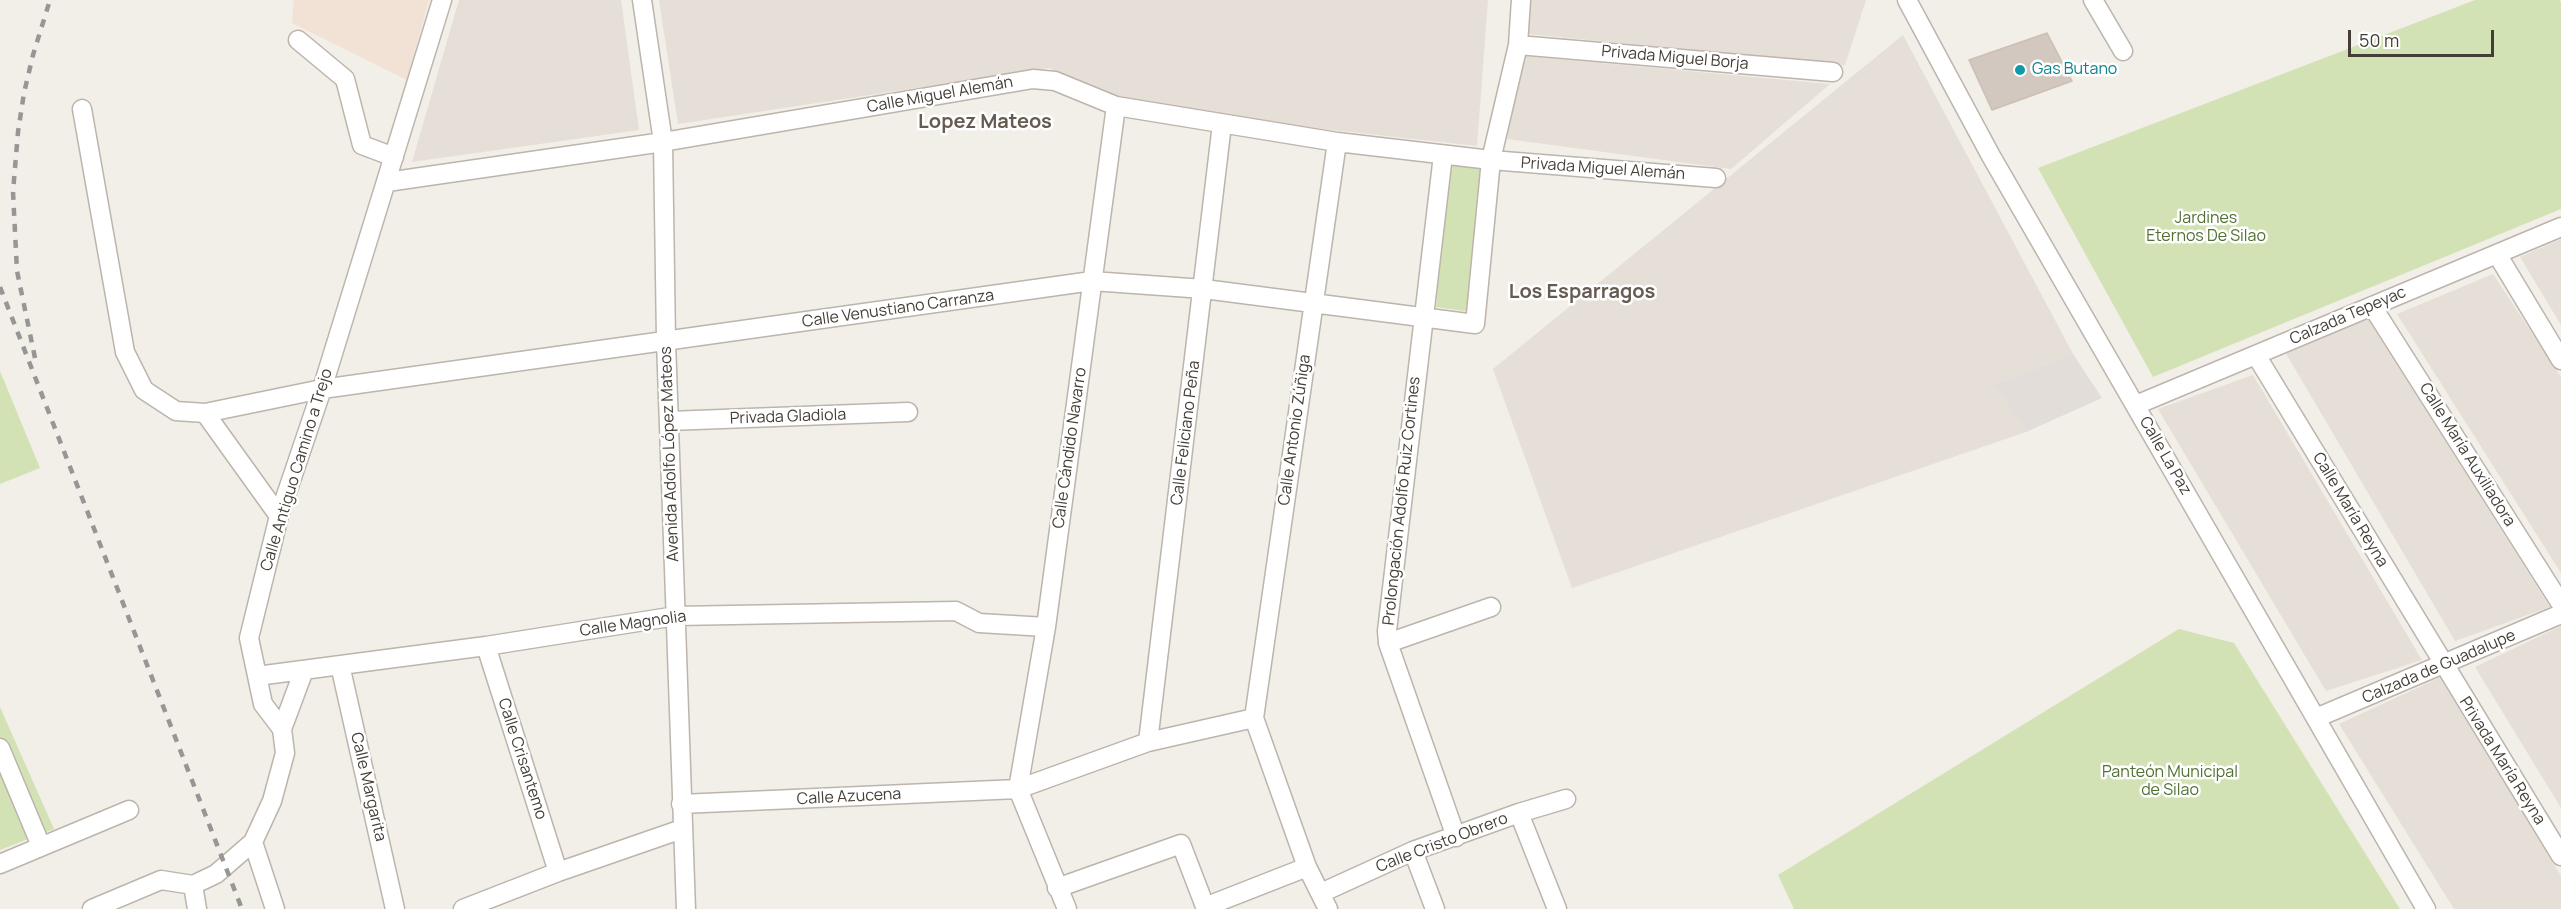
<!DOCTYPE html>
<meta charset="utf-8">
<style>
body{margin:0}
#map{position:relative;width:2561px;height:909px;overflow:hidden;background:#f2eee8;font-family:Manrope,sans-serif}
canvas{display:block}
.scale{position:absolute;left:2348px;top:30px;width:146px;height:27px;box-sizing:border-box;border:3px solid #453e37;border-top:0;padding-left:8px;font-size:18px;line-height:21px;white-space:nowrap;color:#453e37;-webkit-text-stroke:4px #fff;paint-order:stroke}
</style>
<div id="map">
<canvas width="2561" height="909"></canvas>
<div class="scale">50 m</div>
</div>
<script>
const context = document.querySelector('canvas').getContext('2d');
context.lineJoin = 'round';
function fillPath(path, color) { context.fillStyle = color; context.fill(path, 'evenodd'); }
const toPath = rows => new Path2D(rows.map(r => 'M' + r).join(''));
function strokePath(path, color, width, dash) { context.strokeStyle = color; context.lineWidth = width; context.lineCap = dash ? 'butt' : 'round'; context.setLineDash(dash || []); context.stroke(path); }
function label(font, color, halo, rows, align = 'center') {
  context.font = font + ' Manrope,sans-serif'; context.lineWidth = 5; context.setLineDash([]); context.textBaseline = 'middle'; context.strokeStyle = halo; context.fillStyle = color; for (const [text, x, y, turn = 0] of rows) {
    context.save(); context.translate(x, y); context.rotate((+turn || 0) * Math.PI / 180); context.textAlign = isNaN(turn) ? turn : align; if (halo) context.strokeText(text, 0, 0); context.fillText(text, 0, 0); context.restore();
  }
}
const residential = toPath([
 [459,0,621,0,639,130,412,162],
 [659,0,1488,0,1477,146,1116,106,1049,68,678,124],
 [1531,0,1866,0,1845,65,1528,34],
 [1903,35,2073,354,1994,384,2026,432,1572,588,1493,369],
 [1523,56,1830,84,1731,169,1507,139],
 [2561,239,2561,325,2520,257],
 [2493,274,2561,377,2561,573,2397,314],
 [2368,319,2550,607,2455,641,2281,345],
 [2253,375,2422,660,2326,691,2158,409],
 [2561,626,2561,808,2475,667],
 [2441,677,2561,876,2561,909,2454,909,2339,724]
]);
const commercial = toPath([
 [294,0,429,0,407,80,292,23]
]);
const industrial = toPath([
 [2073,354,2102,398,2026,432,1994,384]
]);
const green = toPath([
 [2475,0,2560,0,2561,3,2561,209,2153,377,2038,168],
 [1449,164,1482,169,1471,312,1436,307],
 [0,371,40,468,0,484],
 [2179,629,2234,643,2400,909,1794,909,1778,875],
 [0,707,54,829,0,850]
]);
const building = toPath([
 [2047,33,2072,81,1992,110,1969,60,2047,33]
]);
const street = toPath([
 [642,0,663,142,666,341,686,909],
 [1907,0,1991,156,2426,909],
 [2093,0,2123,51],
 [298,40,345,79,362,145,394,157],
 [1518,45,1833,72],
 [82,109,125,352,144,390,176,411,205,413,322,389,1092,281,1204,289,1475,324,1491,160,1518,45,1521,0],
 [1443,155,1387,631,1388,643,1456,837],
 [387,182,663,142,1033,79,1055,81,1116,106,1337,142,1491,160,1716,178],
 [2497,254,2561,360],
 [2372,306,2561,604],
 [2256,355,2561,856],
 [2136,405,2561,227],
 [205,413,279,516],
 [669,421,908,412],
 [1388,643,1491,607],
 [486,646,558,872],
 [340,665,395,909],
 [257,676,486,646,676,616,956,611,979,623,1046,627],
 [2316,718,2561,614],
 [282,729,304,670],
 [1148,742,1222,124],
 [0,748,41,846],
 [681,804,1018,789,1148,742,1254,718],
 [1519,813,1557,909],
 [253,842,275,909],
 [1413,851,1435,909],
 [0,864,129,810],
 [193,885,216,874,253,842,272,801,285,753,282,729,263,704,249,638,279,516,322,389,442,0],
 [193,885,197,909],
 [1057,888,1181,844,1206,909],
 [1321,893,1413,851,1519,813,1566,799],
 [1205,907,1307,867],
 [92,909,161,880,193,885],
 [463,909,558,872,682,829],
 [1067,909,1018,789,1046,627,1116,106],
 [1328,909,1307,867,1254,718,1337,142]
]);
const rail = toPath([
 [0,287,242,909],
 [35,358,17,271,13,192,18,132,24,93,33,55,50,0]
]);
const markers = [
 [2020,70,6,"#0f9aa8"]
];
const streetNames = [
 ["Privada Miguel Borja",1675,58,5],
 ["Calle Miguel Alemán",940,95,-10],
 ["Privada Miguel Alemán",1603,169,4],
 ["Calle Venustiano Carranza",898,309,-8],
 ["Calzada Tepeyac",2348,316,-23],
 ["Privada Gladiola",788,417,-2],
 ["Calle Antonio Zúñiga",1295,430,-82],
 ["Calle Feliciano Peña",1186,433,-83],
 ["Calle Cándido Navarro",1070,448,-82],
 ["Avenida Adolfo López Mateos",670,454,-92],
 ["Calle María Auxiliadora",2467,455,58],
 ["Calle La Paz",2165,456,60],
 ["Calle Antiguo Camino a Trejo",297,470,-73],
 ["Prolongación Adolfo Ruiz Cortines",1402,501,-84],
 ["Calle María Reyna",2350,510,59],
 ["Calle Magnolia",633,624,-8],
 ["Calzada de Guadalupe",2439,667,-23],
 ["Calle Crisantemo",522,759,72],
 ["Privada María Reyna",2502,761,58],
 ["Calle Margarita",368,787,77],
 ["Calle Azucena",849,797,-3],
 ["Calle Cristo Obrero",1442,843,-21]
];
const cultureNames = [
 ["Gas Butano",2032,70]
];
const parkNames = [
 ["Jardines",2206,219],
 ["Eternos De Silao",2206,237],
 ["Panteón Municipal",2170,773],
 ["de Silao",2170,791]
];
const quarterNames = [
 ["Lopez Mateos",985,122],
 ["Los Esparragos",1582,292]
];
fillPath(residential, '#e5dfd7');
fillPath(commercial, '#f2e2d5');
fillPath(industrial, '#e2ddd9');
fillPath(green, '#d3e2b5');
fillPath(building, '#d2c8bf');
strokePath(building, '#ccbfb3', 1.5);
strokePath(street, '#bdb4ac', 21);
strokePath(street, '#fff', 18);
strokePath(rail, '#969696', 4.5, [8, 8]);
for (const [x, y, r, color] of markers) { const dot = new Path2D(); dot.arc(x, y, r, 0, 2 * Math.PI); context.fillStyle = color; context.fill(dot); strokePath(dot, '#fff', 2); }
label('16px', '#453e37', '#fff', streetNames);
label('16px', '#0d838f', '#fff', cultureNames, 'left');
label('16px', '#507031', '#fff', parkNames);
label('bold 20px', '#665b50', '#fff', quarterNames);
</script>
